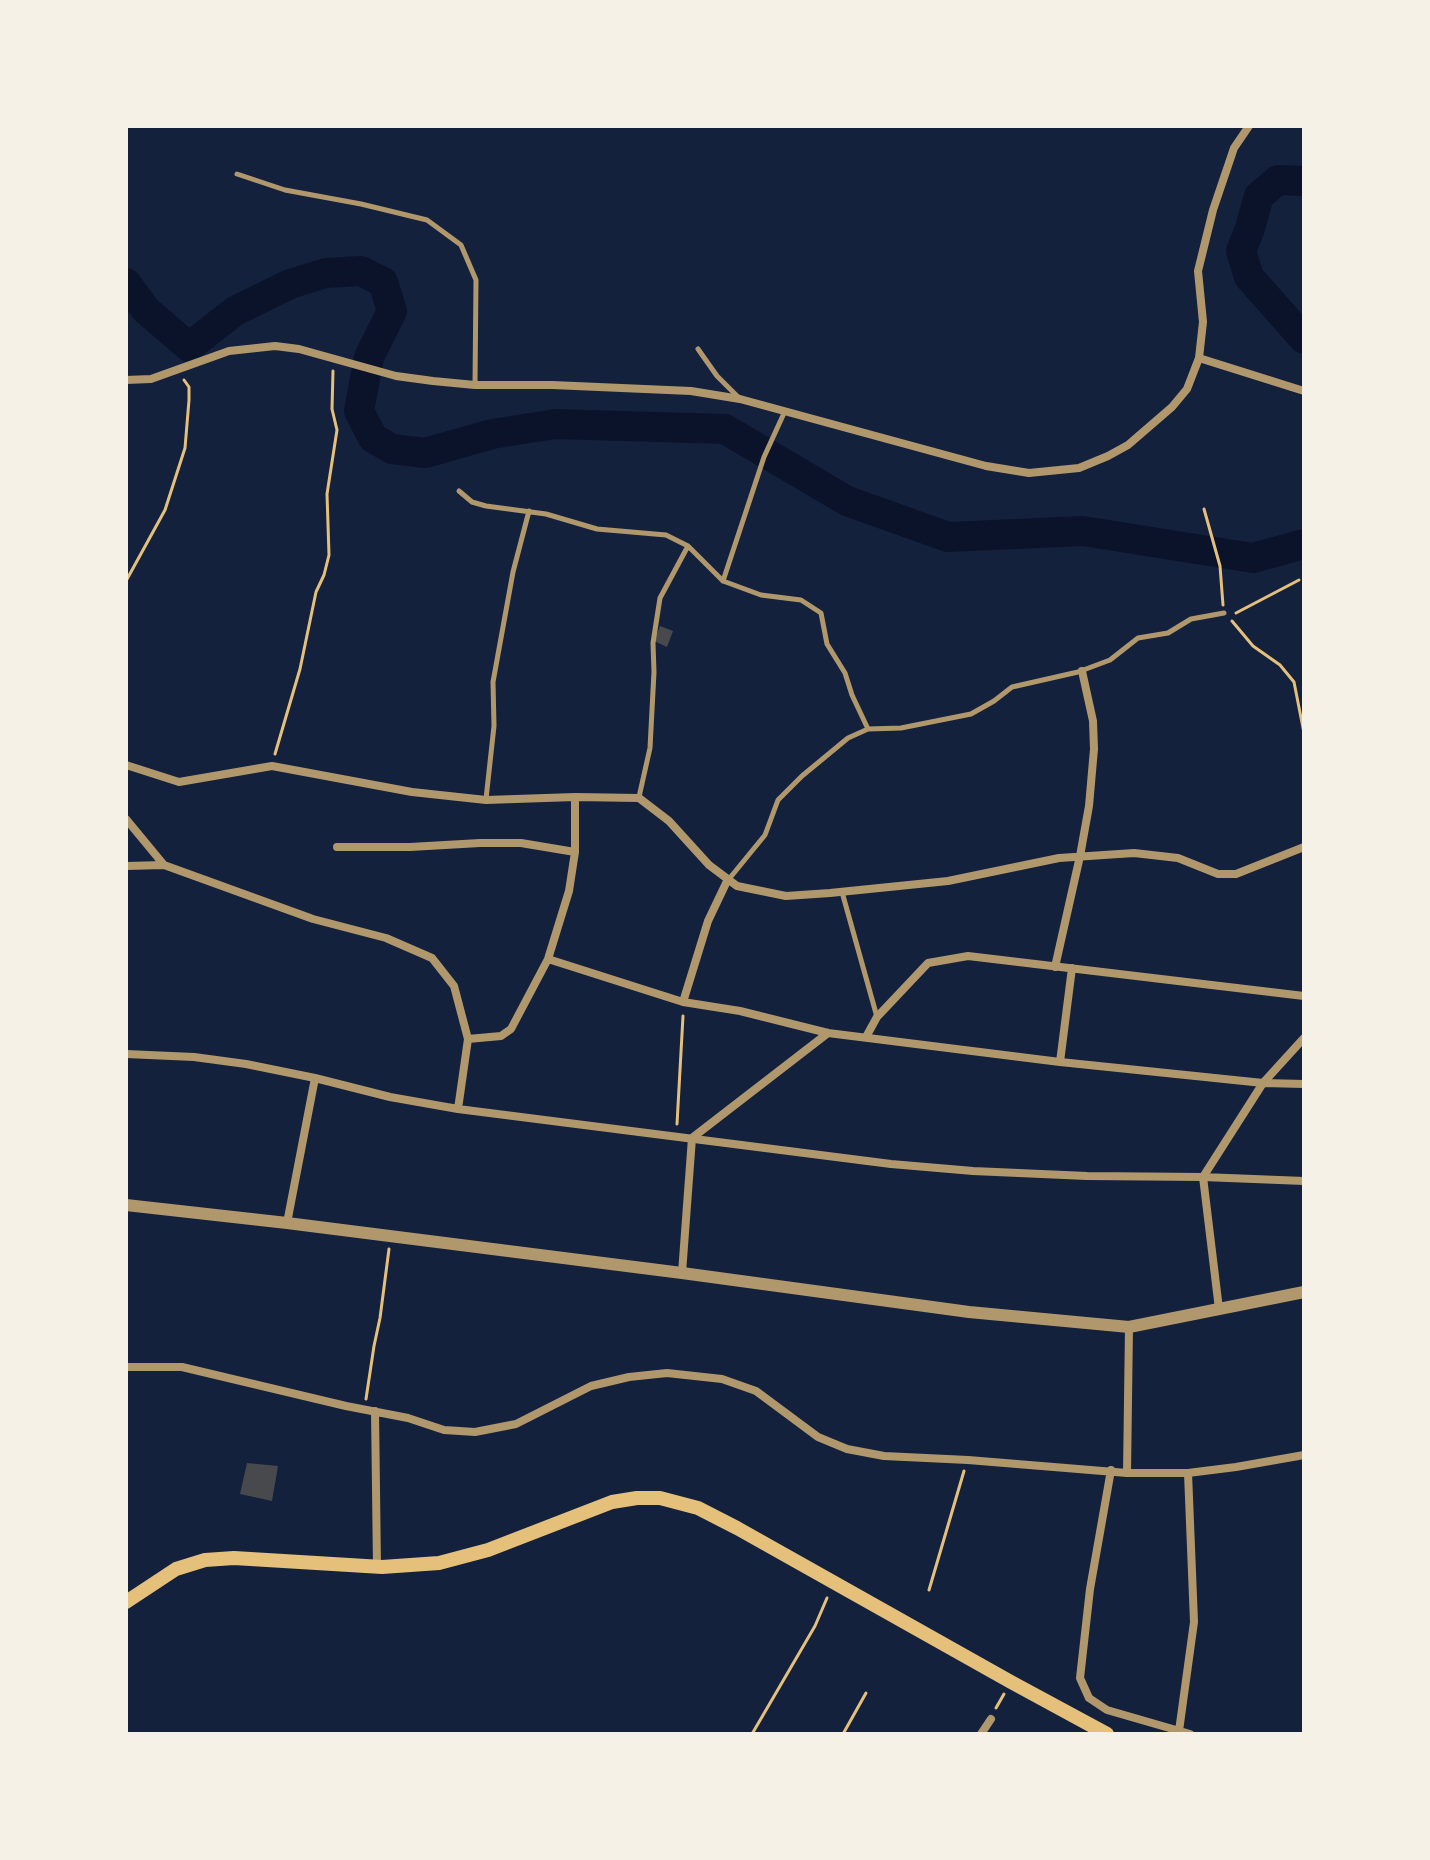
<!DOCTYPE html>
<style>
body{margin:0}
#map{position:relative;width:1430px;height:1860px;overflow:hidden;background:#14213d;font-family:"Roboto Condensed",sans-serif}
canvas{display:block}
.frame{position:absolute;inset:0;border:128px solid #f6f1e7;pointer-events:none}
</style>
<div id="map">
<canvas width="1430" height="1860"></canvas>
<div class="frame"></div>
</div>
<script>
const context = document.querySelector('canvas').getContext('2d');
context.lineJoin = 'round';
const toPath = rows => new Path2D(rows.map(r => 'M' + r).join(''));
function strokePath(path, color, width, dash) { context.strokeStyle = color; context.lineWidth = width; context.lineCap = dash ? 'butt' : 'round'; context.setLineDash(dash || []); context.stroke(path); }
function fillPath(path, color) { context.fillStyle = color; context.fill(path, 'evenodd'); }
const river = toPath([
 [1304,181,1278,180,1259,196,1250,228,1241,251,1249,277,1304,339],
 [126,283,146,310,189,347,235,311,290,284,326,273,361,271,383,282,392,311,369,357,359,411,373,438,392,449,425,453,492,434,555,424,725,429,847,501,948,537,1083,531,1253,558,1304,544]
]);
const building = toPath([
 [660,626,673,631,667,647,654,641],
 [247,1463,278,1466,272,1501,240,1494]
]);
const path = toPath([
 [1204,509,1220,566,1223,605],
 [126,581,165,510,185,448,189,400,189,387,184,380],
 [1236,613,1299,580],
 [1232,621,1253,646,1280,665,1294,682,1304,733],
 [275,754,300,669,316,592,324,575,329,555,327,494,337,430,332,409,333,371],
 [677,1124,683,1016],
 [366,1399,374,1346,380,1318,389,1249],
 [929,1590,964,1471],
 [996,1708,1004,1694],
 [752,1734,815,1626,827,1598],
 [843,1734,866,1693]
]);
const service = toPath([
 [237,174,285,190,361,204,427,220,461,245,476,280,475,384],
 [698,349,717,376,738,397],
 [459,491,472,502,486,506,546,514,597,529,666,535,688,546],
 [723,581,761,595,801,600,821,613,827,644,845,673,852,695,868,729],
 [639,797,650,748,654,672,653,643,660,598,688,546,723,581,764,457,785,411],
 [486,799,494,726,493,682,513,572,529,511],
 [729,879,765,835,778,800,802,776,848,738,868,729,901,728,971,714,994,701,1012,687,1078,672,1110,660,1138,638,1168,633,1191,619,1224,613],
 [842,892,877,1017]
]);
const minor = toPath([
 [1199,358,1304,391],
 [126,380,151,379,229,351,275,346,299,349,396,376,433,381,475,385,552,385,691,391,740,399,986,466,1029,473,1079,468,1108,456,1128,445,1172,407,1187,389,1199,358,1203,322,1198,271,1213,210,1234,148,1249,126],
 [126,765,179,782,272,766,412,792,486,800,575,797,639,798,669,821,709,865,737,886,786,896,830,893,948,881,1059,858,1134,853,1178,858,1218,874,1236,874,1304,847],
 [126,819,164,865,313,919,386,938,432,958,454,986,468,1039],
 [337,847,410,847,480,843,521,843,575,852],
 [126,866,164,865],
 [548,959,683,1002,740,1011,828,1033,1060,1062,1263,1083,1304,1084],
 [1055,967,1080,856,1089,806,1094,749,1093,721,1082,671],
 [683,1002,708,921,728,879],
 [866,1037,877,1017,928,963,968,956,1304,996],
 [126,1054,194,1057,246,1064,315,1078,390,1097,458,1109,891,1164,973,1171,1087,1176,1203,1177,1304,1181],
 [1060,1062,1072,968],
 [458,1109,468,1039,501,1036,511,1029,548,959,569,891,575,852,575,797],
 [287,1223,315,1078],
 [682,1273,692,1138,828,1033],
 [1219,1309,1203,1177,1263,1083,1304,1038],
 [126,1367,182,1367,346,1406,408,1418,444,1430,475,1432,516,1424,591,1386,629,1377,667,1373,722,1379,756,1391,818,1437,847,1449,884,1456,968,1460,1127,1473,1188,1473,1236,1467,1304,1455],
 [375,1411,377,1567],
 [1111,1470,1090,1589,1080,1678,1089,1698,1107,1710,1190,1734],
 [1127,1473,1129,1327],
 [1179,1731,1194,1622,1188,1473],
 [981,1734,991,1719]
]);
const tertiary = toPath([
 [126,1205,287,1223,682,1273,969,1312,1129,1327,1304,1292]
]);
const primary = toPath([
 [126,1602,176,1569,205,1560,234,1558,382,1567,439,1563,488,1550,612,1502,637,1498,660,1498,698,1508,737,1528,1011,1682,1107,1734]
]);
strokePath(river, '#0b132b', 30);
fillPath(building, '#48494c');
strokePath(path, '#e5c07b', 3);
strokePath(service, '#b1986c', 5);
strokePath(minor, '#b1986c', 8);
strokePath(tertiary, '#b1986c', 12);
strokePath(primary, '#e5c07b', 14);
</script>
